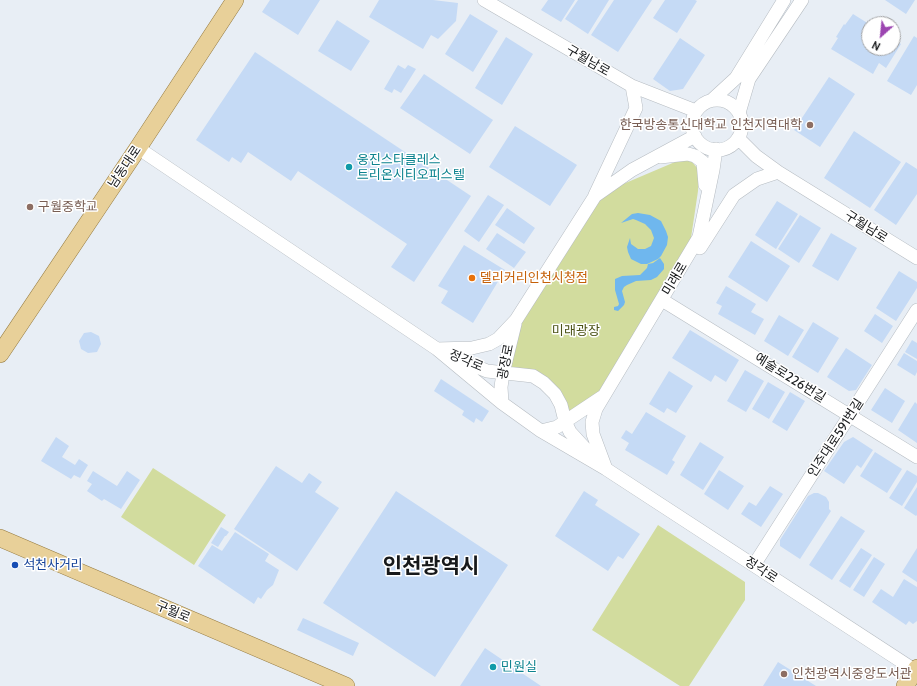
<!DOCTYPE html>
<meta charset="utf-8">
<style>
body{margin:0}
#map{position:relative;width:917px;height:686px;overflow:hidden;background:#e8eef5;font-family:Cabin,sans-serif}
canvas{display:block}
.north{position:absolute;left:861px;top:16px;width:40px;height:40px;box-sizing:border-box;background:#fff;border:1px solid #a2a3a4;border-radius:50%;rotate:207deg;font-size:11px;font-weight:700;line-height:16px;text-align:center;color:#17191b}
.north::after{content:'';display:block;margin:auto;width:14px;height:18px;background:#9c45b1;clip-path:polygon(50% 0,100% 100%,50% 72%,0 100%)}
</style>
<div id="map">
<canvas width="917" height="686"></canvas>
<div class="north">N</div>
</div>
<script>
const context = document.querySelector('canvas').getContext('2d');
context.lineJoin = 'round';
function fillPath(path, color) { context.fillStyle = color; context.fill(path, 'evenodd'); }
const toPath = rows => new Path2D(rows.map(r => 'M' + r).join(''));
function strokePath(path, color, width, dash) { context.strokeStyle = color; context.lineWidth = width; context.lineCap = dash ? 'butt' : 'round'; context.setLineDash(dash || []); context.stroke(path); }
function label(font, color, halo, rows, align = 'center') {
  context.font = font + ' Cabin,"Noto Sans KR",sans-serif'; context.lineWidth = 3; context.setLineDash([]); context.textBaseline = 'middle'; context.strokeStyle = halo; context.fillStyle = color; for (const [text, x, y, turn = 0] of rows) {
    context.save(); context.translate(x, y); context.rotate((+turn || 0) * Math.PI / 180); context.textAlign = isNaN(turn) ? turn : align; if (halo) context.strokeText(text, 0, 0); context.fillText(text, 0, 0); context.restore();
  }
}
const green = toPath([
 [682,159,692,162,699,170,698,191,688,258,603,396,565,421,544,383,503,373,516,320,595,196],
 [153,468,226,515,194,565,121,517],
 [658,525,745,582,745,600,689,686,680,686,592,630]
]);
const water = toPath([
 [638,213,650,215,661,221,666,231,668,237,667,245,661,256,658,259,647,264,641,264,631,259,628,252,627,247,630,238,631,244,638,249,645,249,651,246,654,238,651,230,645,224,636,220,633,219,621,223,632,214],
 [660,258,664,264,664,269,657,277,651,280,636,281,627,285,624,287,622,291,625,302,624,305,618,311,614,310,614,307,618,306,619,304,615,290,615,279,622,276,640,275,647,268,648,264,653,263]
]);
const building = toPath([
 [270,0,320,0,298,35,262,12],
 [379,0,433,0,458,3,456,21,438,39,431,35,423,49,369,17],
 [548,0,575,0,561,22,541,10],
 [578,0,609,0,588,34,565,19],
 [614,0,652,0,618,52,591,35],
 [665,0,695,0,697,1,677,33,653,18],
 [885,0,915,0,906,14],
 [470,14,498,31,473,72,445,54],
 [853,14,869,24,869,48,893,48,893,39,901,44,886,68,879,63,873,74,831,49,838,38,836,37,844,24,845,25],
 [337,20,370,41,351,71,318,51],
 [914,36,917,38,917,85,911,95,887,81],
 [506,37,533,54,502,105,475,88],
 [680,38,705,55,683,89,670,91,653,79],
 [255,52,471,196,414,282,391,267,407,244,298,171,291,181,248,152,241,163,232,157,229,162,196,140],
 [398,65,405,69,408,65,416,69,401,93,394,89,392,93,384,89],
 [424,74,493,120,470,154,400,108],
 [829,77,855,94,820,147,794,130],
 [515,126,577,165,550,206,489,167],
 [854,131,901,162,870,208,824,178],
 [906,162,917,169,917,194,896,225,874,210],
 [488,195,504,205,479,242,464,231],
 [777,201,798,214,776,249,755,235],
 [507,208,535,228,524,244,495,225],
 [800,215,821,228,799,263,778,249],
 [497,233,526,252,514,268,486,249],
 [831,233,857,248,838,281,812,266],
 [751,241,790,266,767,302,728,277],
 [464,245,505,270,473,323,441,303,448,291,438,286],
 [899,271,917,282,917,288,896,321,876,308],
 [726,286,756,304,751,312,764,319,755,335,718,314,722,306,716,303],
 [875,314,893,326,882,343,864,331],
 [779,315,804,330,788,356,764,341],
 [813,322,839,338,818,373,792,357],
 [690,330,739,360,726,382,715,375,711,382,672,358],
 [91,332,99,336,101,344,97,352,88,353,81,349,79,341,84,333],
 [912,340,917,343,917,359,905,352],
 [846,348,872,365,856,390,849,391,827,377],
 [904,353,917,361,917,372,915,376,897,365],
 [745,370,764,381,746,412,727,401],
 [669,371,693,386,676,413,667,408,664,413,649,404],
 [441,379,489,411,482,422,476,418,474,423,462,415,464,411,434,391],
 [768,382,785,392,769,419,752,409],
 [885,388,905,401,892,423,871,410],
 [790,392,805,401,787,431,772,422],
 [915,402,917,404,917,443,898,430],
 [646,412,686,436,672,460,675,462,667,475,625,450,629,443,621,438,626,430,632,434],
 [56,437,69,446,62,457,75,465,79,459,88,465,80,478,74,475,71,479,41,461],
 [853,437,873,450,861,468,857,465,844,484,824,471,844,442],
 [700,442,724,457,703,490,680,475],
 [875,452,902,469,887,493,860,476],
 [276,466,302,483,309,473,322,482,315,492,339,508,297,571,234,529],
 [719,470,744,486,728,510,704,494],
 [907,470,917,476,917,482,902,506,889,498],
 [93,471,117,486,127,471,140,480,121,509,104,499,102,501,87,491,92,484,87,481],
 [770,486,783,494,761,527,741,514,749,502,756,506],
 [917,487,917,515,916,516,904,508],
 [396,491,508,565,435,677,323,603],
 [584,491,598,500,595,505,640,534,623,559,618,556,608,571,555,536],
 [814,493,818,493,826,497,829,502,829,509,831,511,800,559,780,546,780,540,808,496],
 [841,516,865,531,832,580,809,565],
 [221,527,229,532,226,536,225,536,218,547,211,543],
 [235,532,269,554,265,561,279,570,273,585,267,590,261,599,258,597,254,604,198,566,212,545,222,551],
 [861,548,872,555,850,588,839,581],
 [917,548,917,582,902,572],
 [874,557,885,564,864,597,853,590],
 [904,579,917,587,917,621,913,624,909,621,906,625,872,602,881,589,893,597],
 [303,618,359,643,353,656,297,630],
 [485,648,541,686,460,686],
 [778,662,816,686,763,686]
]);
const minor = toPath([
 [484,0,632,86,696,111],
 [712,100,736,78,784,0],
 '692 125a25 25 0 1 1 50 0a25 25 0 1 1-50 0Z',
 [739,113,749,79,802,0],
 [738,138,756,156,778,172,917,258],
 [138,148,437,349,502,403,541,431,606,469,916,671],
 [660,157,688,154,695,156,703,162,705,185],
 [595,195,636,108,632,86],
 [700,248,734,195,757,179,778,172],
 [662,300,917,457],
 [437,349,472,348,489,344,498,339,516,320,595,196,632,170,695,136],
 [453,357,487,371,533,376,544,383,555,394,561,405,565,421,570,432,592,456],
 [502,403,501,387,503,373,515,324],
 [541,431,557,427,602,397],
 [606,469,593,434,592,422,596,409,699,237,713,170,716,149],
 [754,565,917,310]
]);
const major = toPath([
 [0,354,138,148,235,0],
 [0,538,346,686],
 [905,686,917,668]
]);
const markers = [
 [810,125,4,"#8d6e63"],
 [349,167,4,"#0f9aa8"],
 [30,207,4,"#8d6e63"],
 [472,278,4,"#e8710a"],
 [15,565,4,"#1a4fb4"],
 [493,667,4,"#0f9aa8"],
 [784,674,4,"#8d6e63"]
];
const streetNames = [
 ["구월남로",588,61,30],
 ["남동대로",125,167,-56],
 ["구월남로",866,227,32],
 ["미래로",675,279,-59],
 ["정각로",466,361,23],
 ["광장로",506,362,-79],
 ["예술로226번길",790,378,32],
 ["인주대로591번길",836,438,-57],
 ["정각로",761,570,33],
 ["구월로",173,612,23]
];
const educationNames = [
 ["한국방송통신대학교 인천지역대학",802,125,"right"],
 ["구월중학교",38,207],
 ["인천광역시중앙도서관",792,674]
];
const cultureNames = [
 ["웅진스타클레스",357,160],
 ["트리온시티오피스텔",357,175],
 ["민원실",501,667]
];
const foodNames = [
 ["델리커리인천시청점",480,278]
];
const parkNames = [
 ["미래광장",576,331]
];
const transitNames = [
 ["석천사거리",23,565]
];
const townNames = [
 ["인천광역시",431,567]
];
fillPath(green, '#d2dc9e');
fillPath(water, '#6fb7ee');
fillPath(building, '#c5daf5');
strokePath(minor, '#b6bcc2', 14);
strokePath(major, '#957b41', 18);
strokePath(minor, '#fff', 13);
strokePath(major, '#e8d099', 17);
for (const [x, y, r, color] of markers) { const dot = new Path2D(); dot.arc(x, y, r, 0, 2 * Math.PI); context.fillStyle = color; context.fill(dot); strokePath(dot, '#fff', 1.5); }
label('13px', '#17191b', '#fff', streetNames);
label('13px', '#785e54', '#fff', educationNames, 'left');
label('13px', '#0d838f', '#fff', cultureNames, 'left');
label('13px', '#c56008', '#fff', foodNames, 'left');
label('13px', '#4b5215', '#fff', parkNames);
label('13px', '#164399', '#fff', transitNames, 'left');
label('bold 21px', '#17191b', '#fff', townNames);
</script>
